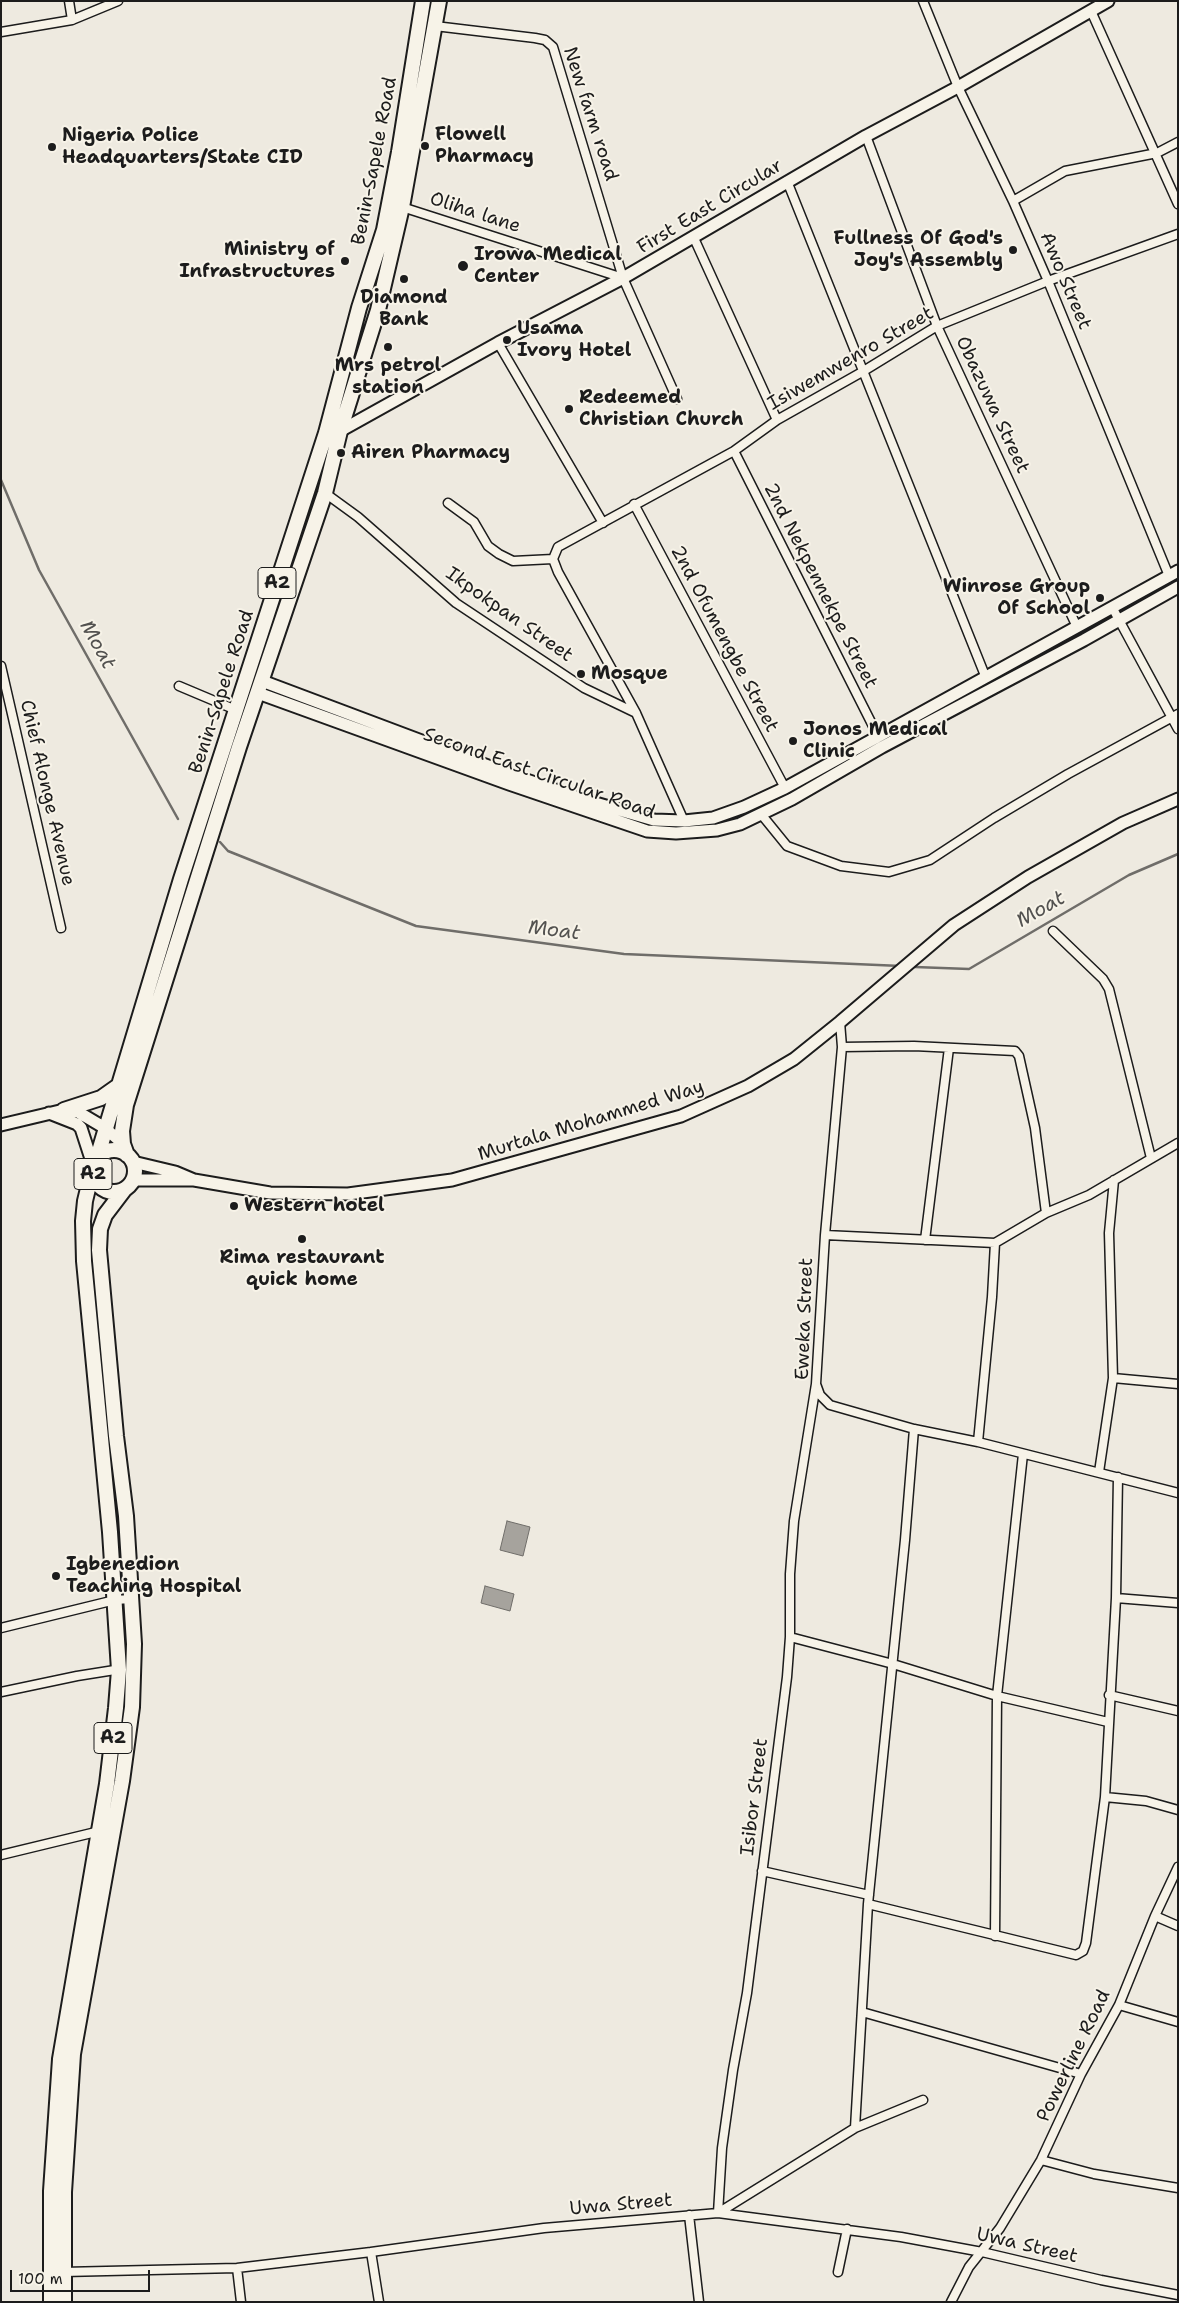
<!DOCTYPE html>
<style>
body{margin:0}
#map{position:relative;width:1179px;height:2303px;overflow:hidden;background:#eeeae0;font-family:"Shantell Sans",sans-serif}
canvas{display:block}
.frame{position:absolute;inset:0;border:2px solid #1c1c1c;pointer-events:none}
.scale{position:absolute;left:10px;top:2270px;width:140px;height:22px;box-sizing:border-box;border:2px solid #1c1c1c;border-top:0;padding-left:6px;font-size:15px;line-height:18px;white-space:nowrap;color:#1c1c1c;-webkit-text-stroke:4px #f7f3e8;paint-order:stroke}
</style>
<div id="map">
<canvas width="1179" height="2303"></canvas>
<div class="frame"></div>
<div class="scale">100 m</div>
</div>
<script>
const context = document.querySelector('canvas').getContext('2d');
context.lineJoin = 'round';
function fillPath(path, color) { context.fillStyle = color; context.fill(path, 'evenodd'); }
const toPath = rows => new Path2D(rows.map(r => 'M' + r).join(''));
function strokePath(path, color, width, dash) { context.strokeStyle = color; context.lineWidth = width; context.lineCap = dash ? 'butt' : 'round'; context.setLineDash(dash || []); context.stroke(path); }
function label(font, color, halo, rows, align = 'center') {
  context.font = font + ' "Shantell Sans",sans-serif'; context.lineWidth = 4; context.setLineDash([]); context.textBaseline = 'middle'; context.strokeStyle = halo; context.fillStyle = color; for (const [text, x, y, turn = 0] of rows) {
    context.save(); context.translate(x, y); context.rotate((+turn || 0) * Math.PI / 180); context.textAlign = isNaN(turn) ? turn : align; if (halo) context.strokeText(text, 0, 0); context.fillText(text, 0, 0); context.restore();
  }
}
const water = toPath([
 [507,1521,530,1527,523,1556,500,1550,507,1521],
 [485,1586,514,1594,510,1611,481,1603,485,1586]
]);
const stream = toPath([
 [1,480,39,570,178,819],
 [220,842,228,851,416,926,624,954,901,966],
 [915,967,969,969,1129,875,1178,854]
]);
const street = toPath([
 [69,1,72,20],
 [923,1,958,87,1013,201,1048,281,1169,576],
 [1091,11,1178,204],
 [435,26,535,38,545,40,553,47,623,278,677,399],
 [1,32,72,20,118,1],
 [866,136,937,326,1077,627],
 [787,181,986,678],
 [1013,201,1065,171,1157,153,1178,142],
 [402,207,623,278],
 [693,236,777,420],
 [498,343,603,523],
 [734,451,878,736],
 [325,493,358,517,456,603,584,688,636,713],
 [448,503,474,522,488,546,499,554,513,561,553,559],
 [634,504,785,788],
 [1112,607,1178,729],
 [1,666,61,928],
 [179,686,236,710],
 [761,814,787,846,841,866,889,872,930,860,994,818,1068,774,1178,714],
 [684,821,636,713,558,572,553,559,558,547,734,451,777,420,862,372,937,326,1048,281,1178,234],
 [1053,931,1103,979,1109,989,1151,1158],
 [840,1022,842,1047,825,1235,816,1384,820,1395,830,1405,914,1429,978,1442,1178,1493],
 [842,1047,914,1046,1015,1051,1019,1056,1035,1128,1046,1213],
 [825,1235,995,1243,1046,1213,1089,1195,1178,1143],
 [925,1240,949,1048],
 [1113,1378,1178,1384],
 [978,1442,992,1297,995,1243],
 [1099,1472,1113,1378,1109,1233,1114,1180],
 [1116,1598,1178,1603],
 [1,1628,115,1600,131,1599],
 [790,1637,893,1664,997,1696,1108,1722],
 [1,1692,77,1676,121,1669],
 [1109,1695,1178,1711],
 [1105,1797,1146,1801,1178,1810],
 [1,1855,100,1831],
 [762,1871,869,1895],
 [868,1904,1076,1955,1083,1951,1086,1943,1105,1797,1116,1598,1118,1477],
 [1155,1916,1178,1926],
 [995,1936,997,1696,1023,1454],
 [1119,2005,1178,2022],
 [862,2012,1081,2074],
 [855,2128,868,1904,905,1540,914,1429],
 [1041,2160,1094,2174,1178,2188],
 [718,2213,722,2148,733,2070,747,1993,787,1677,790,1637,790,1574,794,1521,816,1384],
 [718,2213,855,2128,923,2100],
 [689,2215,699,2302],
 [371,2252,379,2302],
 [237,2268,241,2302],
 [63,2272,237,2268,371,2252,544,2228,718,2213,901,2237,982,2252,1101,2280,1178,2295],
 [838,2272,847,2229],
 [951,2302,969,2267,1000,2228,1041,2160,1081,2074,1119,2005,1155,1916,1178,1867]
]);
const secondary = toPath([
 [334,432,340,431,498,343,623,278,866,136,958,87,1108,1],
 [262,681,512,775,585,800,654,820,684,821,713,818,744,807,785,788,1178,571],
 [258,693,509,784,647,831,676,833,717,830,740,824,792,799,882,747,1084,640,1178,587],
 [49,1113,77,1124,81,1128,93,1165],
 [1,1125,64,1110,78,1112,105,1128,123,1144],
 [133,1162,175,1172,194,1180,270,1193,348,1194,452,1180,681,1116,748,1086,794,1059,840,1022,954,925,1028,877,1123,823,1178,799],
 [133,1180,192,1180]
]);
const highway = toPath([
 [64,1110,101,1098,118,1086],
 '93 1171a21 21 0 1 1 42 0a21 21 0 1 1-42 0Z',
 [127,1155,123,1144,122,1131,126,1105,239,747,325,493,340,431,378,310,402,207,439,1],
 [97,1158,181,879,326,433,359,308,384,230,399,152,423,1],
 [51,2302,51,2191,60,2059,107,1784,116,1708,119,1670,110,1532,84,1261,83,1221,85,1201,92,1172],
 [64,2302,64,2192,73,2054,122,1781,132,1707,134,1644,126,1516,116,1436,99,1250,100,1229,105,1215,124,1190]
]);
const markers = [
 [425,146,5,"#1c1c1c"],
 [52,147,5,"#1c1c1c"],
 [1013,250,5,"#1c1c1c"],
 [345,261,5,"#1c1c1c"],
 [463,266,6,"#1c1c1c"],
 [404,279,5,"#1c1c1c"],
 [507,340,5,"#1c1c1c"],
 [388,347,5,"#1c1c1c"],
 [569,409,5,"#1c1c1c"],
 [341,453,5,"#1c1c1c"],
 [1100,598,5,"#1c1c1c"],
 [581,674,5,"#1c1c1c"],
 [793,741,5,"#1c1c1c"],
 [234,1206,5,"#1c1c1c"],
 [302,1239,5,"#1c1c1c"],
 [56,1576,5,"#1c1c1c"]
];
const shields = [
 [277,583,38],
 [93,1174,38],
 [113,1738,38]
];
const shieldNames = [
 ["A2",277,583],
 ["A2",93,1174],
 ["A2",113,1738]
];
const streetNames = [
 ["New farm road",590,114,72],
 ["Benin-Sapele Road",375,161,-79],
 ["First East Circular",710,207,-31],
 ["Oliha lane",475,213,18],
 ["Awo Street",1065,281,67],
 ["Isiwemwenro Street",851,359,-30],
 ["Obazuwa Street",992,405,65],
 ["2nd Nekpennekpe Street",820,586,63],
 ["Ikpokpan Street",509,615,35],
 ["2nd Ofumengbe Street",724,639,62],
 ["Benin-Sapele Road",222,692,-72],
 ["Second East Circular Road",539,774,19],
 ["Chief Alonge Avenue",47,793,77],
 ["Murtala Mohammed Way",591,1121,-17],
 ["Eweka Street",805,1319,-88],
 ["Isibor Street",755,1797,-83],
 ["Powerline Road",1074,2056,-64],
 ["Uwa Street",621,2205,-5],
 ["Uwa Street",1027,2246,13]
];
const poiNames = [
 ["Flowell",435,135],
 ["Pharmacy",435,157],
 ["Nigeria Police",62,136],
 ["Headquarters/State CID",62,158],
 ["Fullness Of God's",1003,239,"right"],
 ["Joy's Assembly",1003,261,"right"],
 ["Ministry of",335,250,"right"],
 ["Infrastructures",335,272,"right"],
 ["Irowa Medical",474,255],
 ["Center",474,277],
 ["Diamond",404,298,"center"],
 ["Bank",404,320,"center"],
 ["Usama",517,329],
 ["Ivory Hotel",517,351],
 ["Mrs petrol",388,366,"center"],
 ["station",388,388,"center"],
 ["Redeemed",579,398],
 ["Christian Church",579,420],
 ["Airen Pharmacy",351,453],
 ["Winrose Group",1090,587,"right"],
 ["Of School",1090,609,"right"],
 ["Mosque",591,674],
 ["Jonos Medical",803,730],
 ["Clinic",803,752],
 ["Western hotel",244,1206],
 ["Rima restaurant",302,1258,"center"],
 ["quick home",302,1280,"center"],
 ["Igbenedion",66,1565],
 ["Teaching Hospital",66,1587]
];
const waterNames = [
 ["Moat",97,645,61],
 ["Moat",1041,910,-30],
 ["Moat",554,931,7]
];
fillPath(water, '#a6a39d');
strokePath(water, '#6f6d69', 1);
strokePath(stream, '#6f6d69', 2.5);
strokePath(street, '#1c1c1c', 11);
strokePath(secondary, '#1c1c1c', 15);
strokePath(highway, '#1c1c1c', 18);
strokePath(street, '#f7f3e8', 8);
strokePath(secondary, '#f7f3e8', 11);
strokePath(highway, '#f7f3e8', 14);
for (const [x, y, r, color] of markers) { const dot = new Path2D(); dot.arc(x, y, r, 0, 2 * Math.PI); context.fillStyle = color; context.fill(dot); strokePath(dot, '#f7f3e8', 2); }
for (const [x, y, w] of shields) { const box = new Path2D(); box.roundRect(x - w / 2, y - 15.5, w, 31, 4); context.fillStyle = '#f7f3e8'; context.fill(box); strokePath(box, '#1c1c1c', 1); }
label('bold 18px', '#1c1c1c', null, shieldNames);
label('19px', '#1c1c1c', '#f7f3e8', streetNames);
label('bold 19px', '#1c1c1c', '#f7f3e8', poiNames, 'left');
label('italic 20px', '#535250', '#f7f3e8', waterNames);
</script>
